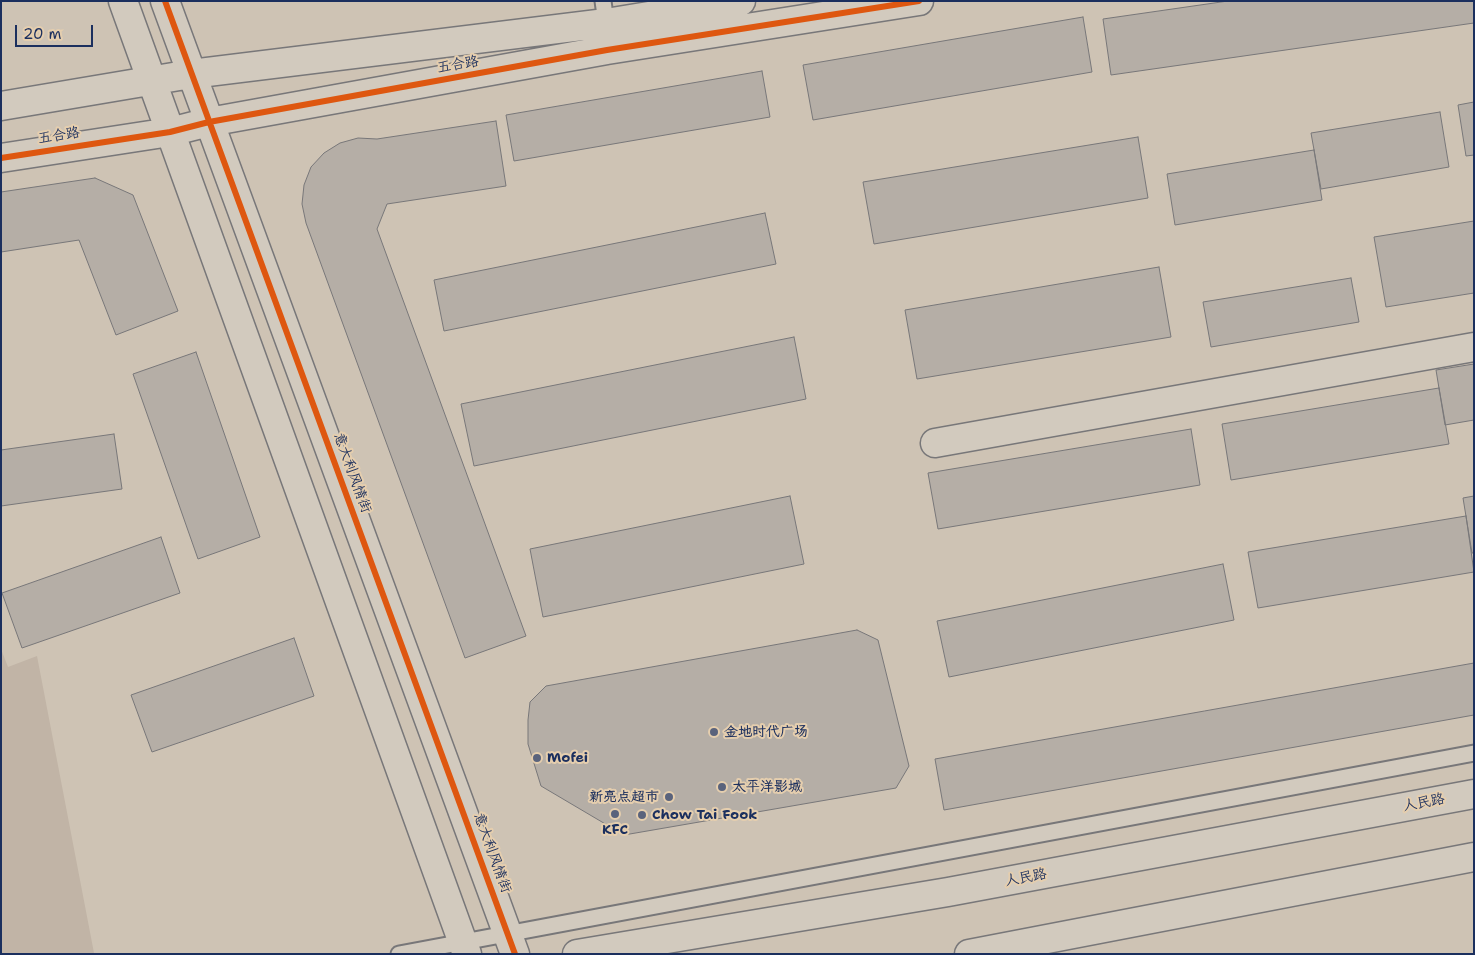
<!DOCTYPE html>
<meta charset="utf-8">
<style>
body{margin:0}
#map{position:relative;width:1475px;height:955px;overflow:hidden;background:#cec3b4;font-family:"Shantell Sans",sans-serif}
canvas{display:block}
.frame{position:absolute;inset:0;border:2px solid #1b2f5e;pointer-events:none}
.scale{position:absolute;left:15px;top:25px;width:78px;height:22px;box-sizing:border-box;border:2px solid #1b2f5e;border-top:0;padding-left:6px;font-size:15px;line-height:18px;white-space:nowrap;color:#1b2f5e;-webkit-text-stroke:4px #e5ceae;paint-order:stroke}
</style>
<div id="map">
<canvas width="1475" height="955"></canvas>
<div class="frame"></div>
<div class="scale">20 m</div>
</div>
<script>
const context = document.querySelector('canvas').getContext('2d');
context.lineJoin = 'round';
function fillPath(path, color) { context.fillStyle = color; context.fill(path, 'evenodd'); }
const toPath = rows => new Path2D(rows.map(r => 'M' + r).join(''));
function strokePath(path, color, width, dash) { context.strokeStyle = color; context.lineWidth = width; context.lineCap = dash ? 'butt' : 'round'; context.setLineDash(dash || []); context.stroke(path); }
function label(font, color, halo, rows, align = 'center') {
  context.font = font + ' "Shantell Sans","LXGW WenKai TC",sans-serif'; context.lineWidth = 4; context.setLineDash([]); context.textBaseline = 'middle'; context.strokeStyle = halo; context.fillStyle = color; for (const [text, x, y, turn = 0] of rows) {
    context.save(); context.translate(x, y); context.rotate((+turn || 0) * Math.PI / 180); context.textAlign = isNaN(turn) ? turn : align; if (halo) context.strokeText(text, 0, 0); context.fillText(text, 0, 0); context.restore();
  }
}
const built = toPath([
 [1,649,8,667,37,656,94,953,1,954]
]);
const building = toPath([
 [1228,1,1474,1,1474,23,1111,75,1103,19,1228,1],
 [1083,17,1092,72,813,120,803,65,1083,17],
 [762,71,770,117,514,161,506,115,762,71],
 [1474,102,1474,155,1466,156,1458,105,1474,102],
 [1440,112,1449,167,1321,189,1311,133,1440,112],
 [496,121,506,186,387,204,377,229,526,636,465,658,306,223,302,204,304,185,311,167,324,153,340,143,358,138,377,139,496,121],
 [1138,137,1148,198,874,244,863,182,1138,137],
 [1314,150,1322,200,1175,225,1167,174,1314,150],
 [95,178,133,195,178,311,116,335,79,240,1,252,1,192,95,178],
 [765,213,776,264,444,331,434,280,765,213],
 [1474,221,1474,293,1386,307,1374,237,1474,221],
 [1159,267,1171,337,917,379,905,310,1159,267],
 [1351,278,1359,322,1211,347,1203,302,1351,278],
 [794,337,806,399,474,466,461,404,794,337],
 [196,352,260,537,198,559,133,374,196,352],
 [1474,364,1474,420,1445,425,1436,370,1474,364],
 [1439,388,1449,444,1231,480,1222,424,1439,388],
 [1191,429,1200,485,938,529,928,473,1191,429],
 [114,434,122,489,1,506,1,450,114,434],
 [790,496,804,564,543,617,530,549,790,496],
 [1474,496,1474,553,1472,553,1463,498,1474,496],
 [1466,516,1474,572,1258,608,1248,552,1466,516],
 [161,537,180,593,22,648,2,593,161,537],
 [1223,564,1234,620,949,677,937,621,1223,564],
 [857,630,878,640,909,766,896,788,624,835,541,786,528,744,528,720,530,702,546,686,857,630],
 [294,638,314,696,152,752,131,695,294,638],
 [1474,663,1474,715,944,810,935,759,1474,663]
]);
const service = toPath([
 [603,1,606,23],
 [399,954,1474,753]
]);
const minor = toPath([
 [935,443,1474,347]
]);
const tertiary = toPath([
 [123,1,467,954],
 [165,1,515,954],
 [1,106,191,74,606,23,741,1],
 [1,158,170,132,209,122,607,50,919,1]
]);
const secondary = toPath([
 [577,954,948,892,1474,794],
 [969,954,1474,857]
]);
const cycleway = toPath([
 [165,1,515,954],
 [1,158,170,132,209,122,607,50,919,1]
]);
const markers = [
 [714,732,5,"#5a637c"],
 [537,758,5,"#5a637c"],
 [722,787,5,"#5a637c"],
 [669,797,5,"#5a637c"],
 [615,814,5,"#5a637c"],
 [642,815,5,"#5a637c"]
];
const streetNames = [
 ["五合路",458,65,-10],
 ["五合路",59,136,-9],
 ["意大利风情街",352,473,70],
 ["人民路",1424,803,-11],
 ["意大利风情街",492,853,70],
 ["人民路",1026,878,-11]
];
const poiNames = [
 ["金地时代广场",724,732],
 ["Mofei",547,758],
 ["太平洋影城",732,787],
 ["新亮点超市",659,797,"right"],
 ["Chow Tai Fook",652,815],
 ["KFC",615,830,"center"]
];
fillPath(built, '#c1b4a6');
fillPath(building, '#b5aea6');
strokePath(building, '#787779', 1);
strokePath(service, '#787779', 19);
strokePath(minor, '#787779', 31);
strokePath(tertiary, '#787779', 31);
strokePath(secondary, '#787779', 31);
strokePath(service, '#d2cabe', 15);
strokePath(minor, '#d2cabe', 28);
strokePath(tertiary, '#d2cabe', 28);
strokePath(secondary, '#d2cabe', 28);
strokePath(cycleway, '#de5710', 6);
for (const [x, y, r, color] of markers) { const dot = new Path2D(); dot.arc(x, y, r, 0, 2 * Math.PI); context.fillStyle = color; context.fill(dot); strokePath(dot, '#e5ceae', 2); }
label('14px', '#1b2f5e', '#e5ceae', streetNames);
label('bold 14px', '#1b2f5e', '#e5ceae', poiNames, 'left');
</script>
